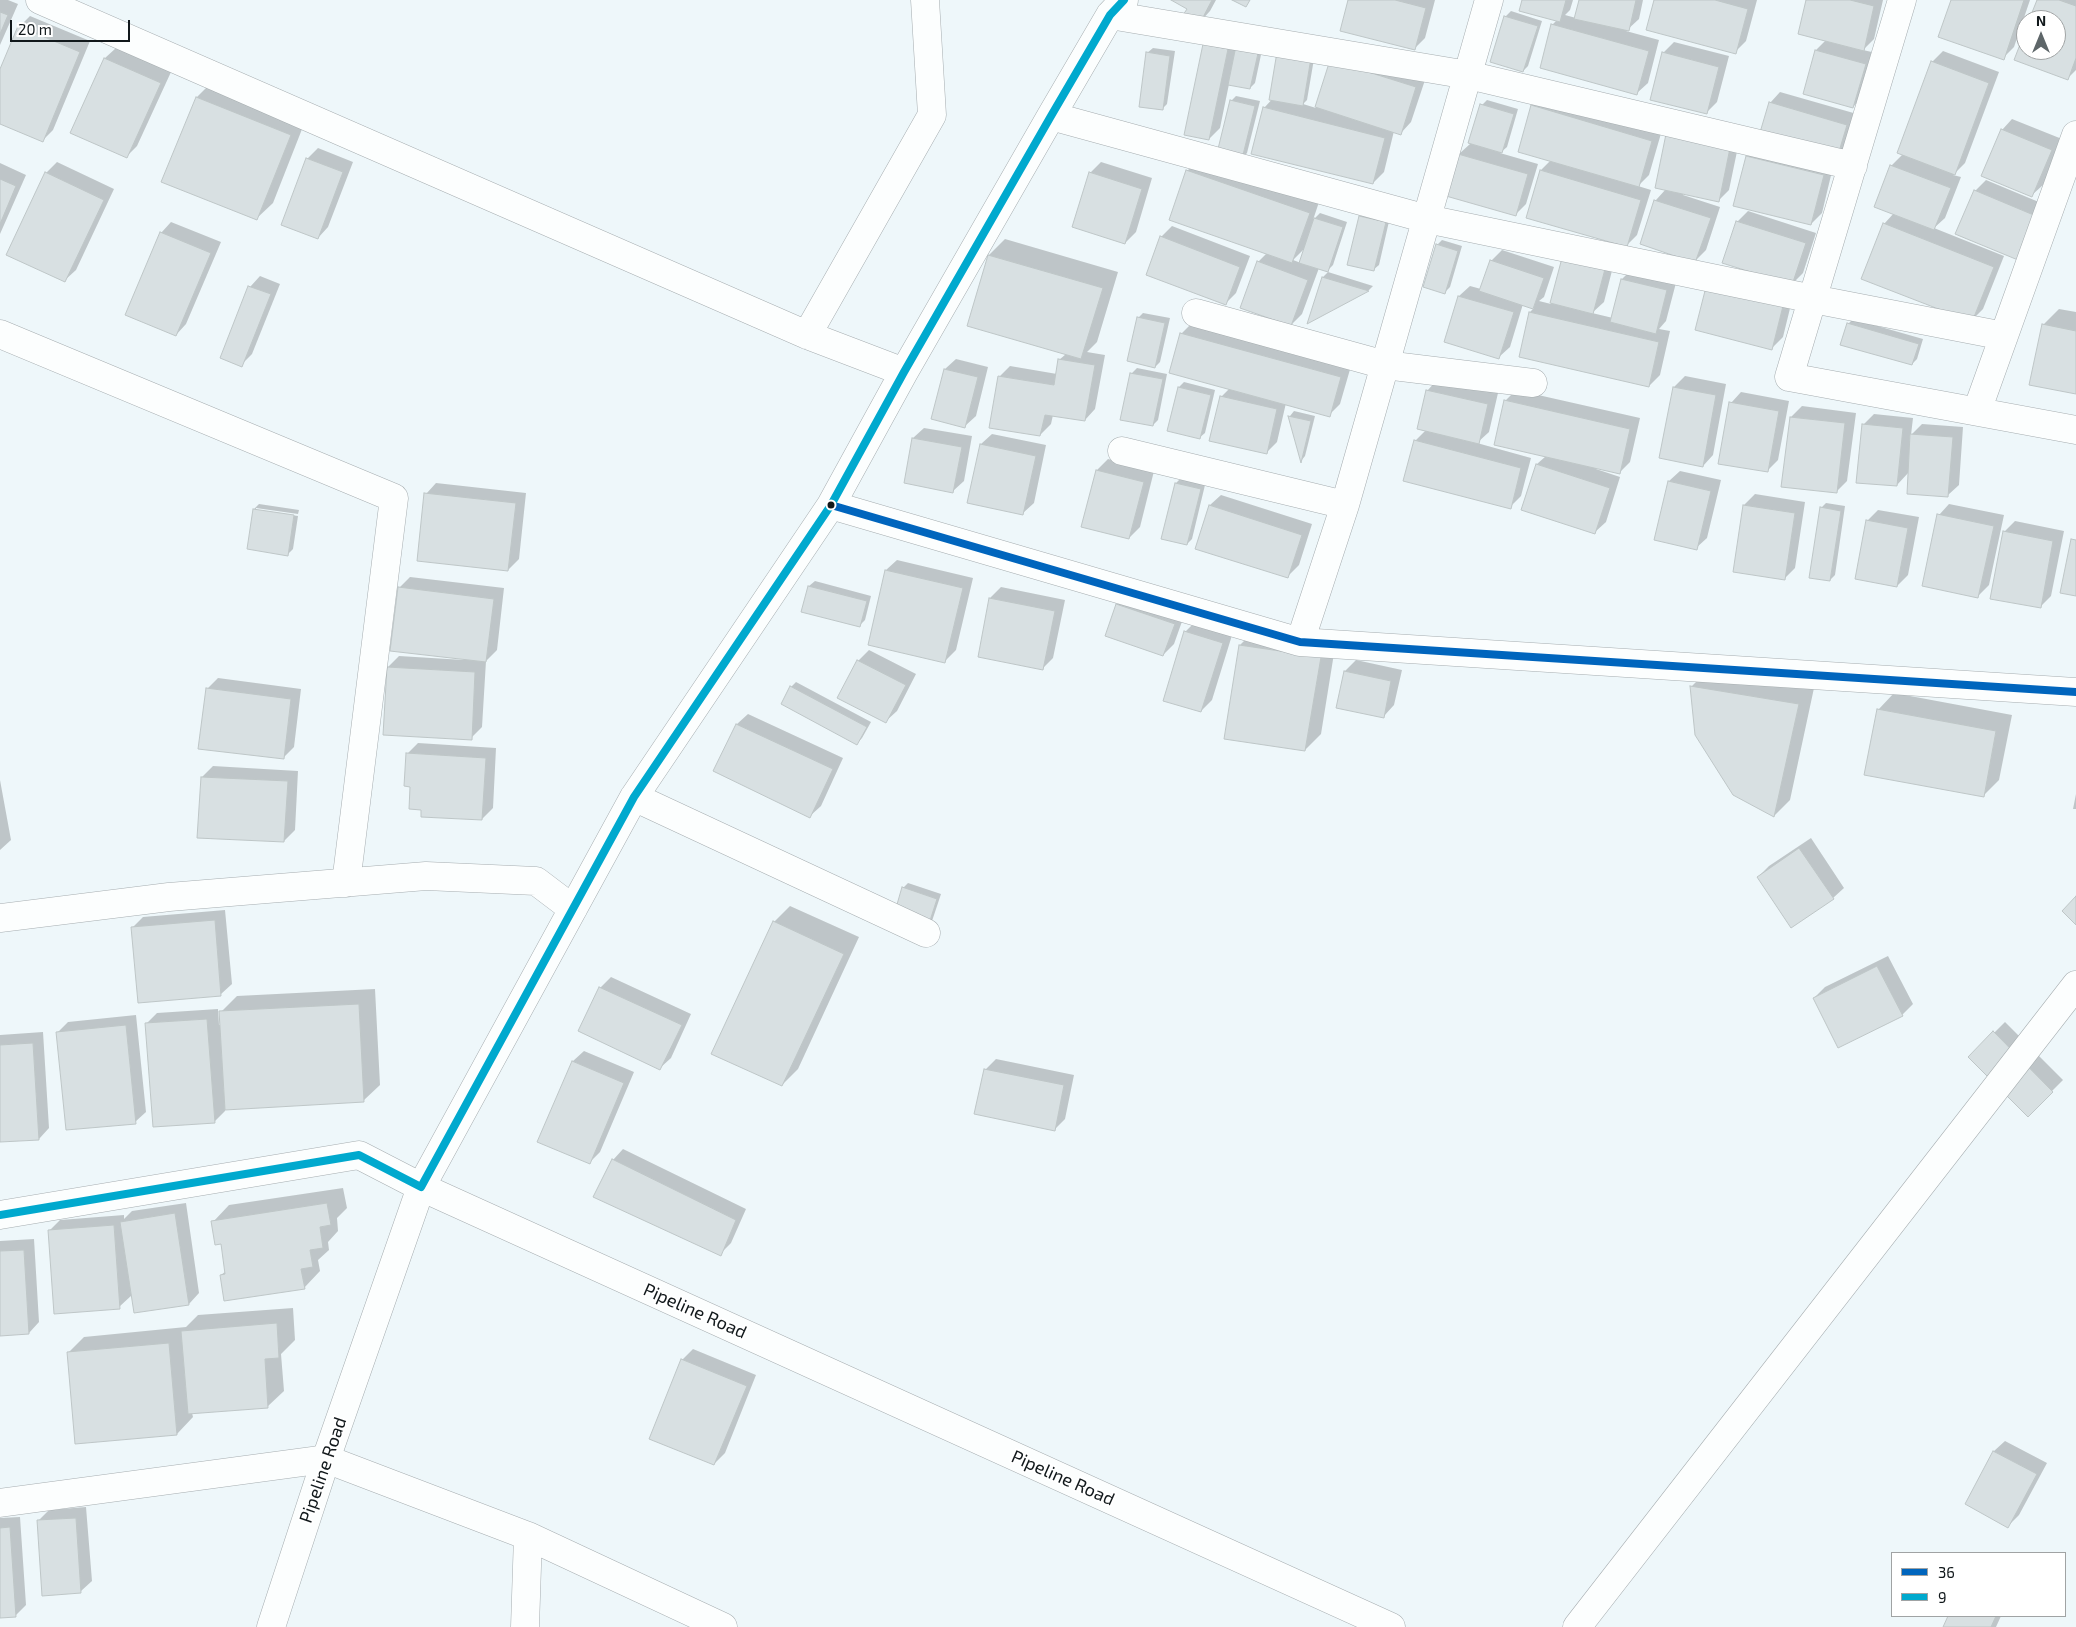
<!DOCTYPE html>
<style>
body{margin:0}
#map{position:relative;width:2076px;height:1627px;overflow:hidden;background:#eef7fa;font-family:"Exo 2",sans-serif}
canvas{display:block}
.legend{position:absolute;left:1891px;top:1552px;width:175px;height:65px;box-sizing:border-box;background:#fff;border:1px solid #a0a3a4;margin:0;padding:6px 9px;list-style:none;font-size:15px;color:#11181b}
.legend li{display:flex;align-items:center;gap:10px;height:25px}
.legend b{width:25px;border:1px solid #a0a3a4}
.north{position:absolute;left:2016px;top:10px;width:50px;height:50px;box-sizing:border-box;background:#fff;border:1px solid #a0a3a4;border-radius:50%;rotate:0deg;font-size:14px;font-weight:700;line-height:20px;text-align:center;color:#11181b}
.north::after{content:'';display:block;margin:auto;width:18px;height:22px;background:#5e6669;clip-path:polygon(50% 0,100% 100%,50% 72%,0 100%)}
.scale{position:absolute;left:10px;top:20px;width:120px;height:22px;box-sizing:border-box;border:2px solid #11181b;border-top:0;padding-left:6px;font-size:15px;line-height:18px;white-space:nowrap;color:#11181b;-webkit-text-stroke:4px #fff;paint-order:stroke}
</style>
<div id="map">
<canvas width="2076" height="1627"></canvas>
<ul class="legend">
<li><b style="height:6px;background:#0065bd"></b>36</li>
<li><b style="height:6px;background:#00a9ce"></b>9</li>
</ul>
<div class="north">N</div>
<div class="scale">20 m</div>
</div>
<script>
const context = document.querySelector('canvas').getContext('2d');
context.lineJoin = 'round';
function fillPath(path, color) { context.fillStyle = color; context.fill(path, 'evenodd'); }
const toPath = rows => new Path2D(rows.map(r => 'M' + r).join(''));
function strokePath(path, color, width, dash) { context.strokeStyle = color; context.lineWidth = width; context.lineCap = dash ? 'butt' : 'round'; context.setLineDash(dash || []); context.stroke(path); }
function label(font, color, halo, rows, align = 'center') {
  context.font = font + ' "Exo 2",sans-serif'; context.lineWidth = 4; context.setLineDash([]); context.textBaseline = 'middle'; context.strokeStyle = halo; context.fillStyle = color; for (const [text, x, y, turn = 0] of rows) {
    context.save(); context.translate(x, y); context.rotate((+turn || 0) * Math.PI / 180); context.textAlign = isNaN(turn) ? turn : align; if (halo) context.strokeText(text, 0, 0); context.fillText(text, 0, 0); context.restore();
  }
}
const shadow = toPath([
 [0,0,8,0,18,4,0,45],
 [1173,0,1216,0,1210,11,1200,22,1188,8],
 [1349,0,1435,0,1425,38,1414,49],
 [1523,0,1573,0,1570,10,1565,15,1576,18,1580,0,1643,0,1639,19,1626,31,1659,40,1648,83,1637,93,1552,25,1557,20],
 [1656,0,1757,0,1746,41,1735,52],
 [1808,0,1883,0,1874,39,1863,50,1876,53,1863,96,1853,107,1804,93,1816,50,1826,40],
 [1952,0,2030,0,2014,47,2003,58],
 [2038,0,2076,0,2076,70,2068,78,2016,59,2026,32,2026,50,2056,50,2056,20,2031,20],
 [1511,11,1542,21,1528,66,1523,71,1505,17],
 [30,16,90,41,53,130,43,140,0,123,0,72,19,27],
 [1265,36,1255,83,1250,88,1229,84,1220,128,1209,139,1204,44],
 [1674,42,1729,56,1717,102,1706,113,1663,53],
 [116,48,171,72,137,146,127,156,72,132,105,58],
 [1153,48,1175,51,1167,104,1162,109,1147,53],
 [1943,51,1999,72,1965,163,1953,175,1961,177,1945,218,1934,228,2004,256,1983,309,1972,320,1863,278,1884,224,1894,213,1891,166,1903,154,1932,62],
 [1315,53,1307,100,1303,104,1316,108,1331,60,1426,77,1411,122,1401,133,1394,131,1384,172,1373,183,1264,108],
 [213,81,306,119,273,203,256,219,197,97],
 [1780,92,1857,114,1845,156,1833,167,1822,213,1811,224,1748,156,1759,145,1770,103],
 [1543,95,1662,130,1649,175,1638,186,1651,190,1637,235,1626,246,1541,170,1551,160,1532,106],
 [1236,96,1260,101,1247,153,1242,158,1231,101],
 [1487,100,1518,109,1507,147,1500,153,1538,164,1526,204,1515,215,1459,154,1470,144,1482,105],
 [2012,119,2062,139,2043,185,2032,195,2002,130],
 [1740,137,1729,190,1718,201,1684,193,1683,195,1720,207,1706,250,1695,261,1641,243,1656,200,1666,189],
 [318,148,353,162,328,227,318,238,307,159],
 [1198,160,1319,202,1313,220,1320,213,1347,222,1333,265,1328,270,1319,268,1302,314,1291,325,1258,262,1267,253,1187,171],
 [1306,247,1301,263,1293,260],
 [57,162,114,189,76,270,65,280,46,173],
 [1101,162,1152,178,1136,232,1125,243,1090,173],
 [0,163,26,175,0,234],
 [1986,180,2046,205,2018,258,1975,191],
 [1366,211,1390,217,1379,265,1373,270,1349,264,1360,216],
 [1748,211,1816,233,1803,273,1792,284,1737,222],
 [171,222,221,242,186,324,176,335,161,233],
 [1172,226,1250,256,1236,293,1225,304,1161,237],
 [1005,239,1118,272,1097,342,1087,352,1105,355,1095,409,1085,420,1053,415,1051,424,1040,435,999,377,1010,366,1057,374,1059,360,1066,354,989,255],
 [1442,240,1462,246,1450,287,1445,292,1437,245],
 [1502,250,1554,267,1544,297,1539,301,1551,304,1563,259,1615,259,1604,302,1592,313,1613,318,1622,279,1633,268,1677,279,1666,321,1659,329,1670,331,1660,375,1649,386,1530,312,1534,308,1523,304,1510,347,1499,357,1459,296,1470,286,1481,289,1491,261],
 [1328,272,1373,286,1369,290,1309,322,1323,277],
 [260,276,280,284,252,354,241,365,250,287],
 [1794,292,1783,337,1772,348,1696,329],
 [2059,309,2076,312,2076,393,2043,325],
 [1143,313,1170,318,1160,362,1155,367,1138,318],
 [1853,319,1923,339,1917,359,1912,364,1848,324],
 [1192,323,1351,366,1340,404,1329,415,1286,403,1277,442,1266,453,1221,397,1230,388,1181,334],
 [956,359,988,367,976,416,965,426,945,369],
 [1137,368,1167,374,1158,420,1153,425,1132,373],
 [1685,376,1726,384,1713,455,1703,466,1674,387],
 [1437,380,1498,393,1489,432,1477,443,1531,458,1521,496,1510,507,1415,441,1426,430,1427,391],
 [1184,382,1215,390,1205,433,1199,438,1179,387],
 [1516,390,1640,418,1630,462,1619,473,1597,468,1596,469,1620,477,1606,522,1595,532,1522,509,1537,464,1546,456,1505,401],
 [1741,392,1789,401,1778,460,1767,471,1731,403],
 [1802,406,1856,413,1847,481,1836,492,1783,486,1791,417],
 [1294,411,1315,416,1305,456,1301,461,1290,416],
 [1874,414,1913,418,1911,435,1922,424,1963,427,1959,485,1948,495,1909,472,1897,485,1863,425],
 [924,428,972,436,964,481,953,491,913,438],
 [992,434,1046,445,1034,503,1023,513,981,444],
 [1108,459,1154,471,1140,527,1129,538,1083,526,1097,470],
 [1680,471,1721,480,1707,538,1696,548,1669,481],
 [1181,478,1205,485,1192,539,1187,544,1176,483],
 [436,483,526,493,519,559,508,570,426,494],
 [1755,494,1805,502,1795,568,1784,579,1744,505],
 [1221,495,1312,524,1299,565,1288,576,1210,505],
 [1826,503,1845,506,1835,575,1830,580,1821,508],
 [259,504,299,510,298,514,256,508,256,510,298,516,293,549,288,554,254,509],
 [1949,504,2004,515,1989,585,1978,596,1939,515],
 [1878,510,1919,517,1908,575,1897,586,1867,521],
 [2015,521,2064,531,2051,596,2040,607,2004,532],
 [897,560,973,578,956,650,945,661,886,570],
 [410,577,504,588,497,650,486,661,482,727,471,738,388,667,399,656,464,660,464,658,399,588],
 [815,581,871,596,865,620,860,625,803,611,809,586],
 [1001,587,1065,600,1053,658,1042,669,979,656,990,598],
 [1128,594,1185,613,1174,644,1163,655,1117,605],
 [1196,621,1233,632,1212,700,1201,711,1185,632],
 [1256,629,1336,641,1321,734,1305,750,1240,645],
 [869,650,916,674,897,711,886,721,858,661],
 [1356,660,1402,670,1394,705,1384,716,1338,707,1345,671],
 [1707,671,1814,688,1790,800,1774,816,1691,687],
 [218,678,301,689,294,747,283,758,207,689],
 [796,682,871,722,862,738,857,743,791,687],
 [1894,693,2012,715,1999,780,1983,796,1878,710],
 [748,714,843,758,821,806,810,816,715,771,737,724],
 [418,743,496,748,493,808,482,819,422,809,412,786,407,754],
 [213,766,298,771,295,830,284,841,202,777],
 [0,780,11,840,0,850],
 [2076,794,2076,809,2073,809],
 [1811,838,1844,888,1833,898,1758,877,1769,866],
 [908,883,941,894,930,927,903,888],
 [790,906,859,937,798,1069,782,1085,774,922],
 [225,910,232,984,221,994,132,928,143,917],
 [1888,956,1913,1004,1902,1015,1814,998,1825,987],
 [611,977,691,1014,671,1058,660,1068,600,988],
 [375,989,380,1085,363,1101,225,1108,225,1111,214,1122,146,1024,157,1013,218,1009,219,1025,221,1025,221,1012,237,996],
 [136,1015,146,1112,135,1122,57,1033,68,1022],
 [2005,1022,2063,1080,2028,1115,1970,1057],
 [43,1032,49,1128,39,1139,0,1141,0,1035],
 [584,1051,634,1072,600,1152,589,1163,539,1141,573,1061],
 [996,1059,1074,1075,1065,1119,1054,1130,985,1070],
 [623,1149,746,1209,731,1243,720,1254,613,1160],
 [343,1188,347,1208,337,1218,338,1231,328,1242,329,1250,318,1260,320,1271,304,1288,221,1275,226,1271,222,1242,213,1222,229,1205],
 [186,1203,199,1293,189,1304,132,1295,119,1307,49,1231,60,1220,124,1215,124,1219,132,1211],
 [34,1239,39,1322,29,1333,0,1334,0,1241],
 [293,1308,295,1340,281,1354,284,1391,267,1407,192,1413,193,1417,177,1434,68,1353,84,1337,186,1327,198,1315],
 [693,1349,756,1375,725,1453,714,1464,682,1360],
 [2005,1441,2047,1463,2019,1515,2008,1526,1966,1503,1994,1451],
 [86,1507,92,1581,81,1591,38,1521,49,1510],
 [20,1517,26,1605,15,1616,0,1617,0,1518],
 [1950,1616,2001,1616,1996,1627,1945,1627]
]);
const building = toPath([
 [1171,0,1212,0,1200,23,1183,15,1187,9,1171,0],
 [1232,0,1250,0,1246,7,1232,0],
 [1348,0,1395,0,1426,8,1415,50,1340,31,1348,0],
 [1522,0,1566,0,1560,22,1519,11,1522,0],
 [1579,0,1636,0,1629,31,1574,19,1579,0],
 [1654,0,1715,0,1748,9,1736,54,1646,30,1654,0],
 [1806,0,1850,0,1874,6,1864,51,1798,34,1806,0],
 [1951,0,2024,0,2004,60,1938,37,1951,0],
 [2037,0,2059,0,2076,6,2076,58,2068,80,2014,60,2026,29,2026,50,2056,50,2056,20,2029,20,2037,0],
 [0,12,8,15,0,34,0,12],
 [1504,16,1538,26,1523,72,1490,62,1504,16],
 [1551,24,1649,51,1637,95,1540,68,1551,24],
 [18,26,80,52,43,142,0,124,0,69,18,26],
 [1238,36,1261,40,1250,89,1228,85,1238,36],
 [1203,44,1228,49,1209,140,1184,135,1203,44],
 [1815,50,1866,64,1853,108,1803,94,1815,50],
 [1146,52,1170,56,1163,110,1139,107,1146,52],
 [1277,52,1311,58,1303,106,1269,100,1277,52],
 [1662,52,1719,67,1707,114,1650,100,1662,52],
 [104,58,161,83,127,158,70,133,104,58],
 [1330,60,1416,87,1401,135,1315,107,1330,60],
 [1931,61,1989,83,1955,175,1897,153,1931,61],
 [196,97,291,135,257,220,161,182,196,97],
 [1230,100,1255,106,1242,159,1217,153,1230,100],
 [1769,102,1847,125,1834,168,1756,146,1769,102],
 [1480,104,1514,114,1502,153,1468,143,1480,104],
 [1531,105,1652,141,1639,187,1518,152,1531,105],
 [1263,107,1385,138,1373,184,1251,154,1263,107],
 [2001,129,2052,150,2032,197,1981,176,2001,129],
 [1666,134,1730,148,1719,202,1655,188,1666,134],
 [1458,154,1528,174,1516,216,1446,196,1458,154],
 [1746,156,1824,175,1811,225,1733,206,1746,156],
 [306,158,343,172,318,239,281,225,306,158],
 [1890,165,1951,188,1934,230,1874,207,1890,165],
 [1186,170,1310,213,1292,263,1169,220,1186,170],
 [1540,170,1641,200,1627,247,1526,218,1540,170],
 [45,172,104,200,65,282,6,255,45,172],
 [1089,172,1142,189,1125,244,1072,227,1089,172],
 [0,179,16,186,0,224,0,179],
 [1974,190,2036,216,2018,260,1955,234,1974,190],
 [1654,200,1711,218,1695,263,1640,244,1654,200],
 [1359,216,1386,222,1374,271,1347,265,1359,216],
 [1314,218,1343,227,1328,272,1299,263,1314,218],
 [1736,221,1806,243,1792,285,1722,263,1736,221],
 [1883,223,1994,267,1972,322,1861,279,1883,223],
 [160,232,211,253,176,336,125,315,160,232],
 [1160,236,1240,267,1226,305,1146,275,1160,236],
 [1436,244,1458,251,1445,294,1423,287,1436,244],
 [988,255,1103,288,1081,359,967,326,988,255],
 [1562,258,1605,269,1593,314,1550,303,1562,258],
 [1490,260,1544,278,1533,309,1479,291,1490,260],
 [1257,261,1308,280,1291,326,1240,308,1257,261],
 [1322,277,1369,291,1307,324,1322,277],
 [1621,279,1667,290,1656,334,1610,322,1621,279],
 [1707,283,1784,302,1772,350,1695,330,1707,283],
 [248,286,271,294,242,367,220,358,248,286],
 [1458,296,1514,312,1499,359,1444,342,1458,296],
 [1529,312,1659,342,1649,387,1519,357,1529,312],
 [1137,317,1165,323,1155,368,1127,361,1137,317],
 [1847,323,1919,344,1912,365,1840,345,1847,323],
 [2042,324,2076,331,2076,394,2029,385,2042,324],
 [1180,333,1341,377,1330,417,1169,373,1180,333],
 [1058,359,1095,365,1085,421,1045,415,1040,436,989,428,998,376,1054,385,1058,359],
 [944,369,978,377,965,428,931,419,944,369],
 [1130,373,1163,379,1153,426,1120,420,1130,373],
 [1178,387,1211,395,1200,439,1167,431,1178,387],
 [1673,387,1716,395,1703,467,1659,458,1673,387],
 [1426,390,1488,404,1479,444,1417,429,1426,390],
 [1220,396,1277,409,1267,454,1209,441,1220,396],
 [1504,400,1630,429,1620,474,1494,445,1504,400],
 [1729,402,1779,411,1768,472,1718,464,1729,402],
 [1288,416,1311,421,1301,463,1288,416],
 [1790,417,1845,423,1837,493,1781,487,1790,417],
 [1862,424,1903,428,1897,486,1856,483,1862,424],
 [1910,434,1953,437,1948,497,1907,494,1910,434],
 [912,438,962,447,953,493,904,483,912,438],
 [1414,440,1521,468,1511,509,1403,481,1414,440],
 [980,444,1036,456,1023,515,967,503,980,444],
 [1536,464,1610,488,1595,534,1521,510,1536,464],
 [1096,470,1144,482,1129,539,1081,527,1096,470],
 [1668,481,1711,491,1697,550,1654,540,1668,481],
 [1175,483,1201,489,1187,545,1161,539,1175,483],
 [424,493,516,503,508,571,417,561,424,493],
 [1209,505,1302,535,1288,578,1195,549,1209,505],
 [1743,505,1795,513,1785,580,1733,572,1743,505],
 [1820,507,1841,511,1830,581,1809,578,1820,507],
 [253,509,294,515,288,556,247,549,253,509],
 [1937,514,1994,526,1978,598,1922,586,1937,514],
 [1866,520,1908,528,1897,587,1855,579,1866,520],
 [2003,531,2053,541,2041,608,1990,599,2003,531],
 [2071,539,2076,540,2076,596,2060,593,2071,539],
 [885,570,963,588,945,663,868,645,885,570],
 [808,586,867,601,860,627,801,612,808,586],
 [398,587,494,599,486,662,390,651,398,587],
 [989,598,1055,611,1043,670,978,657,989,598],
 [1116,604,1175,624,1163,656,1105,636,1116,604],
 [1184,631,1223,643,1201,712,1163,701,1184,631],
 [1239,645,1321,657,1305,751,1224,739,1239,645],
 [857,660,906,685,886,723,837,698,857,660],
 [387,667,475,672,472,740,383,735,387,667],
 [1344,671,1391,681,1384,718,1336,708,1344,671],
 [790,686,867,727,857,745,781,704,790,686],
 [1690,686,1799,704,1774,817,1733,795,1695,735,1690,686],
 [206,688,291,699,284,759,198,749,206,688],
 [1877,709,1996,731,1984,797,1864,775,1877,709],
 [736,724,833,769,810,818,713,771,736,724],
 [406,753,486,758,482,820,421,817,421,810,409,809,410,787,404,786,406,753],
 [201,777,288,781,284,842,197,838,201,777],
 [1799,848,1834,899,1791,928,1757,877,1799,848],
 [902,887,937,899,926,933,892,922,902,887],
 [2076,896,2076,925,2062,911,2076,896],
 [215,920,221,996,138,1003,131,927,215,920],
 [773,921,844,954,782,1086,711,1054,773,921],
 [1877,966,1903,1016,1838,1048,1813,998,1877,966],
 [599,987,682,1025,660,1070,578,1031,599,987],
 [359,1004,364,1102,225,1110,219,1011,359,1004],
 [207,1019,215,1123,153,1127,145,1023,207,1019],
 [126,1025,136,1124,66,1130,56,1032,126,1025],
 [1993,1031,2053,1092,2028,1117,1968,1057,1993,1031],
 [33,1043,39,1140,0,1142,0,1045,33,1043],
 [572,1061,624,1083,590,1164,537,1142,572,1061],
 [984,1069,1064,1085,1055,1131,974,1114,984,1069],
 [612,1159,736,1220,721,1256,593,1197,612,1159],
 [327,1203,331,1225,320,1227,323,1248,310,1250,313,1267,301,1269,305,1289,224,1301,220,1275,225,1274,221,1244,215,1245,211,1221,327,1203],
 [175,1213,189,1305,134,1313,120,1222,175,1213],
 [114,1225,120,1309,54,1314,48,1230,114,1225],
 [24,1250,29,1334,0,1336,0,1251,24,1250],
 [277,1323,279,1358,265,1359,268,1408,188,1414,181,1331,277,1323],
 [169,1343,177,1435,75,1444,67,1352,169,1343],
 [681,1359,747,1386,714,1465,649,1439,681,1359],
 [1993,1451,2037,1474,2008,1528,1965,1504,1993,1451],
 [76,1518,81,1593,42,1596,37,1520,76,1518],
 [10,1527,16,1617,0,1618,0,1528,10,1527],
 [1948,1616,1996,1616,1991,1627,1943,1627,1948,1616]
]);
const street = toPath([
 [40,0,807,335,904,372],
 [1902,0,1789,377,2076,430],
 [1110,15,1468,75,1853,166],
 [1051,116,1427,219,1813,299,2004,336],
 [1196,313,1385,365,1533,383],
 [0,334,394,498,346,883],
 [807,335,932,115,925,0],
 [1977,411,2076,135],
 [1122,451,1345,505],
 [831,505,1300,642,2076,692],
 [1300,642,1345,505,1489,0],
 [634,797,926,933],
 [0,918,169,897,426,876,536,881,573,909],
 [0,1215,359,1155,421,1187,634,797,831,505,904,372,1051,116,1110,15,1124,0],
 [0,1503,326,1459,528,1536,723,1627],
 [525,1627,528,1536],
 [1577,1627,2076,985]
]);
const secondary = toPath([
 [271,1627,326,1459,421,1187,1391,1627]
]);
const bus1 = toPath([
 [831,505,1300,642,2076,692]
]);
const bus2 = toPath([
 [0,1215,359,1155,421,1187,634,797,831,505,904,372,1051,116,1110,15,1124,0]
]);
const markers = [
 [831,505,4.5,"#11181b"]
];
const streetNames = [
 ["Pipeline Road",695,1311,24],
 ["Pipeline Road",323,1470,-71],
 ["Pipeline Road",1063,1478,24]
];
fillPath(shadow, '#0003');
fillPath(building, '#d8e0e2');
strokePath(building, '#bec6c7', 1);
strokePath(street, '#a6adb0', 29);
strokePath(secondary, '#a6adb0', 29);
strokePath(street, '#fcfefe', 28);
strokePath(secondary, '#fcfefe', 28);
strokePath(bus1, '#0065bd', 8);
strokePath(bus2, '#00a9ce', 8);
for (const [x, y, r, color] of markers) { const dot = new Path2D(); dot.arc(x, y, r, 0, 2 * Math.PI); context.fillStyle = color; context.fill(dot); strokePath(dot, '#fff', 2); }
label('18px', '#11181b', '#fff', streetNames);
</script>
